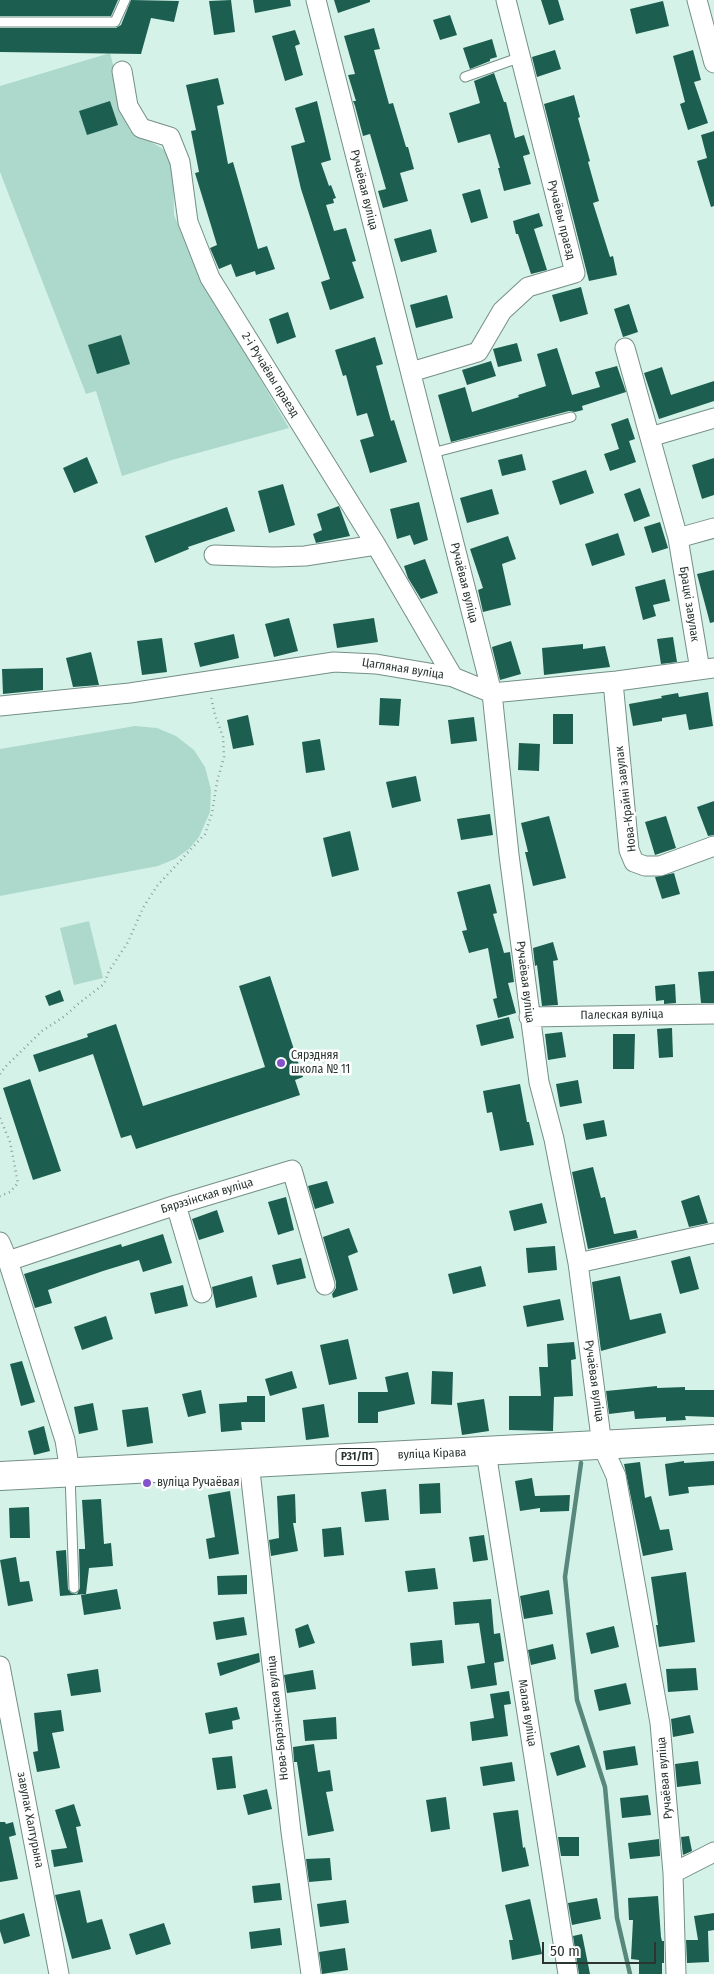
<!DOCTYPE html>
<meta charset="utf-8">
<style>
body{margin:0}
#map{position:relative;width:714px;height:1974px;overflow:hidden;background:#d5f2e8;font-family:"Fira Sans Condensed",sans-serif}
canvas{display:block}
.scale{position:absolute;left:542px;top:1942px;width:114px;height:22px;box-sizing:border-box;border:2px solid #2a3532;border-top:0;padding-left:6px;font-size:15px;line-height:18px;white-space:nowrap;color:#2a3532;-webkit-text-stroke:4px #fff;paint-order:stroke}
</style>
<div id="map">
<canvas width="714" height="1974"></canvas>
<div class="scale">50 m</div>
</div>
<script>
const context = document.querySelector('canvas').getContext('2d');
context.lineJoin = 'round';
function fillPath(path, color) { context.fillStyle = color; context.fill(path, 'evenodd'); }
const toPath = rows => new Path2D(rows.map(r => 'M' + r).join(''));
function strokePath(path, color, width, dash) { context.strokeStyle = color; context.lineWidth = width; context.lineCap = dash ? 'butt' : 'round'; context.setLineDash(dash || []); context.stroke(path); }
function label(font, color, halo, rows, align = 'center') {
  context.font = font + ' "Fira Sans Condensed",sans-serif'; context.lineWidth = 5; context.setLineDash([]); context.textBaseline = 'middle'; context.strokeStyle = halo; context.fillStyle = color; for (const [text, x, y, turn = 0] of rows) {
    context.save(); context.translate(x, y); context.rotate((+turn || 0) * Math.PI / 180); context.textAlign = isNaN(turn) ? turn : align; if (halo) context.strokeText(text, 0, 0); context.fillText(text, 0, 0); context.restore();
  }
}
const green = toPath([
 [110,53,130,131,160,147,173,158,174,215,198,273,289,428,172,460,122,476,96,391,86,394,0,172,0,86],
 [135,726,157,728,176,736,194,750,205,767,211,790,210,812,199,837,189,849,175,859,158,866,0,896,0,749],
 [89,921,103,978,74,985,60,928]
]);
const stream = toPath([
 [581,1463,565,1577,577,1700,605,1787,617,1918,630,1974]
]);
const building = toPath([
 [0,0,118,0,111,16,0,16],
 [131,0,179,1,174,22,151,18,141,54,0,52,0,28,116,28,121,25],
 [231,0,235,32,214,35,209,1],
 [253,0,290,0,291,6,255,13],
 [334,0,370,0,370,2,338,13],
 [541,0,558,0,564,20,549,25],
 [663,1,669,26,636,34,630,9],
 [450,15,457,35,440,40,433,20],
 [374,28,380,49,374,50,389,104,393,103,406,147,408,147,414,169,400,173,408,201,383,208,378,191,386,189,370,134,363,136,355,106,353,101,356,101,348,75,355,74,344,36],
 [295,30,300,44,295,46,303,75,285,81,272,36],
 [492,39,497,57,490,59,490,61,470,69,463,48],
 [555,50,561,69,537,77,532,57],
 [693,50,701,80,694,82,708,123,688,130,680,104,685,102,673,56],
 [494,73,504,102,506,102,515,138,524,135,530,154,523,156,531,184,504,191,498,168,500,168,490,134,458,143,449,113,480,103,474,81],
 [218,78,224,104,217,106,228,164,233,162,258,249,267,246,275,269,256,275,255,271,236,277,231,264,219,269,210,248,217,245,195,173,199,172,191,131,196,130,186,85],
 [574,95,580,117,578,118,590,161,588,162,599,201,593,203,610,257,613,256,617,275,589,281,544,104],
 [110,101,118,125,87,135,79,111],
 [317,101,331,160,321,163,329,186,331,185,336,198,333,199,334,203,326,205,334,231,346,228,356,261,352,262,364,298,330,310,321,282,330,279,301,189,291,146,305,142,295,108],
 [714,131,714,206,711,207,697,161,707,158,701,135],
 [480,189,488,218,471,223,462,194],
 [539,213,543,226,534,229,547,270,531,274,518,234,516,234,513,221],
 [431,229,437,252,401,262,394,239],
 [581,287,588,314,560,322,552,295],
 [447,295,453,318,416,328,410,305],
 [629,304,638,332,623,337,614,309],
 [288,312,296,337,277,344,269,319],
 [121,335,130,364,97,374,88,345],
 [375,337,383,364,376,366,391,421,394,420,407,462,370,473,360,440,374,436,367,413,357,416,346,375,343,376,335,350],
 [517,343,522,361,498,367,493,349],
 [557,348,572,395,600,387,595,372,617,366,626,392,582,406,583,410,575,412,569,411,451,442,438,395,465,387,472,412,519,397,518,395,546,386,537,354],
 [491,361,496,376,467,385,462,370],
 [662,367,671,395,714,381,714,401,659,419,644,373],
 [628,418,635,439,629,441,636,462,610,471,604,454,619,449,611,424],
 [522,454,526,470,502,476,498,460],
 [87,457,98,483,74,493,63,468],
 [714,458,714,495,702,499,692,465],
 [586,470,594,493,560,505,552,481],
 [283,484,295,525,269,533,258,491],
 [640,488,650,516,634,522,624,494],
 [492,489,499,514,467,523,460,498],
 [419,502,428,540,414,545,410,535,397,539,390,509],
 [339,506,350,536,316,543,313,534,322,530,317,514],
 [227,507,235,531,188,547,189,549,155,563,145,536],
 [660,522,668,548,652,553,644,527],
 [618,533,625,555,592,566,585,544],
 [508,536,516,559,502,564,511,605,483,612,478,590,483,588,470,549],
 [425,559,438,593,421,599,408,578,404,566],
 [714,570,714,622,710,623,697,574],
 [665,579,670,601,653,605,656,616,643,620,635,587],
 [289,618,298,651,274,657,265,624],
 [374,618,378,642,337,648,333,624],
 [234,634,239,658,200,667,194,643],
 [673,637,677,662,661,664,657,639],
 [162,638,167,672,142,675,137,641],
 [511,641,521,674,500,680,492,647],
 [583,644,583,649,605,646,610,667,544,675,542,648],
 [91,652,99,685,73,687,66,658],
 [43,668,43,690,3,694,2,669],
 [708,692,713,726,689,730,686,714,662,718,662,721,633,726,629,704,662,698,661,696,678,693,679,697],
 [380,698,401,699,399,726,379,725],
 [553,714,573,714,573,744,553,744],
 [248,715,254,745,233,749,227,720],
 [474,717,477,741,451,744,448,720],
 [320,739,325,770,306,773,302,742],
 [519,743,540,744,539,771,518,770],
 [416,776,421,801,392,808,386,782],
 [714,801,714,835,708,836,697,807],
 [490,814,493,835,461,840,457,819],
 [549,816,566,878,533,886,525,852,528,852,521,823],
 [666,816,676,848,655,855,645,822],
 [350,831,359,870,332,877,323,838],
 [674,873,680,894,662,899,655,877],
 [490,884,497,913,493,914,504,953,510,952,514,982,508,983,516,1013,498,1018,493,999,497,998,488,948,469,953,462,931,467,930,457,892],
 [553,942,558,960,553,961,558,1005,542,1006,537,965,535,966,533,948],
 [714,971,714,1003,701,1003,698,972],
 [270,976,303,1077,295,1080,300,1095,136,1149,131,1135,121,1138,93,1054,39,1072,33,1055,88,1037,87,1034,116,1024,143,1106,265,1067,239,986],
 [675,984,676,1003,664,1004,664,1000,656,1001,655,986],
 [60,990,64,1001,49,1006,45,996],
 [509,1017,514,1038,481,1046,476,1025],
 [672,1028,673,1057,659,1058,657,1029],
 [562,1032,566,1057,548,1060,545,1034],
 [613,1034,635,1034,634,1069,613,1069],
 [30,1079,61,1171,33,1180,3,1088],
 [578,1080,582,1103,560,1107,556,1084],
 [520,1084,527,1122,529,1122,534,1145,500,1151,492,1112,487,1113,483,1091],
 [604,1120,607,1136,586,1140,583,1124],
 [593,1167,601,1198,605,1197,614,1234,636,1230,638,1238,588,1249,572,1172],
 [327,1181,334,1203,315,1209,308,1186],
 [699,1195,708,1223,689,1227,681,1201],
 [286,1197,294,1230,278,1235,268,1202],
 [542,1203,547,1223,514,1231,509,1211],
 [217,1210,224,1232,199,1240,192,1219],
 [349,1228,358,1252,348,1256,358,1290,333,1298,332,1294,336,1288,336,1282,323,1237],
 [163,1234,172,1263,143,1272,139,1260,103,1271,48,1290,52,1303,35,1308,24,1274,121,1244,122,1247],
 [555,1246,557,1270,528,1273,526,1248],
 [690,1256,699,1289,680,1294,671,1261],
 [301,1258,306,1278,277,1285,272,1265],
 [481,1266,486,1286,453,1294,448,1274],
 [252,1276,257,1297,216,1308,212,1287],
 [620,1276,630,1320,661,1313,666,1333,601,1351,592,1282],
 [183,1285,188,1306,155,1314,150,1293],
 [560,1299,564,1320,527,1327,523,1306],
 [106,1316,113,1339,82,1350,74,1327],
 [348,1339,357,1379,329,1385,320,1345],
 [574,1342,576,1359,571,1360,573,1396,554,1397,553,1431,509,1430,509,1396,541,1396,539,1367,548,1367,547,1344],
 [22,1361,35,1402,21,1406,10,1364],
 [292,1371,297,1388,270,1396,265,1379],
 [432,1371,453,1372,452,1405,431,1404],
 [408,1372,415,1404,378,1412,378,1423,358,1423,358,1392,388,1392,385,1377],
 [657,1386,657,1388,685,1387,685,1390,714,1390,714,1417,685,1416,686,1420,666,1421,666,1417,635,1419,634,1411,609,1414,606,1391],
 [201,1390,206,1413,188,1417,182,1394],
 [247,1396,265,1396,265,1422,241,1422,242,1430,221,1432,219,1404,247,1402],
 [484,1399,489,1431,462,1435,457,1403],
 [93,1403,98,1430,79,1434,74,1407],
 [324,1404,329,1437,306,1440,302,1408],
 [148,1407,153,1443,127,1447,122,1410],
 [44,1426,50,1451,34,1455,28,1431],
 [684,1461,684,1463,714,1461,714,1485,688,1487,689,1493,669,1496,665,1464],
 [640,1462,645,1498,651,1496,660,1530,669,1529,673,1550,643,1556,624,1464],
 [532,1478,535,1496,570,1495,569,1511,540,1512,540,1508,520,1511,515,1481],
 [440,1483,441,1513,420,1514,419,1484],
 [386,1489,389,1520,365,1522,361,1492],
 [230,1491,239,1554,209,1559,206,1539,215,1537,208,1495],
 [295,1494,296,1523,293,1523,298,1551,271,1556,269,1540,279,1538,277,1496],
 [101,1499,104,1544,111,1543,113,1566,89,1568,86,1594,60,1596,56,1551,66,1550,68,1589,71,1593,77,1594,80,1588,79,1549,85,1549,85,1546,82,1500],
 [29,1507,30,1538,10,1538,9,1508],
 [341,1527,344,1555,324,1557,322,1529],
 [484,1535,488,1560,473,1562,469,1537],
 [16,1557,20,1582,29,1581,33,1601,8,1606,0,1560],
 [435,1568,438,1589,408,1592,405,1571],
 [686,1572,695,1642,659,1647,656,1625,658,1625,651,1577],
 [247,1575,247,1594,218,1595,217,1576],
 [117,1589,121,1609,84,1615,81,1595],
 [549,1590,553,1614,524,1619,520,1596],
 [491,1599,494,1634,500,1633,504,1661,494,1663,497,1685,471,1689,467,1666,485,1663,479,1623,455,1625,453,1602],
 [244,1617,247,1635,216,1640,213,1622],
 [308,1624,315,1643,299,1648,295,1629],
 [614,1626,619,1647,591,1654,586,1633],
 [442,1640,444,1663,412,1666,410,1643],
 [553,1644,556,1659,531,1665,528,1650],
 [259,1653,260,1662,220,1676,217,1663],
 [696,1668,698,1690,668,1692,666,1669],
 [98,1669,101,1692,71,1696,67,1674],
 [313,1670,316,1689,287,1693,284,1675],
 [626,1683,631,1704,599,1711,594,1690],
 [509,1691,511,1704,504,1705,508,1736,472,1741,470,1722,494,1718,490,1694],
 [237,1707,240,1719,232,1721,233,1729,209,1734,205,1713],
 [61,1710,64,1731,52,1733,60,1768,37,1772,33,1752,38,1751,34,1713],
 [690,1715,694,1733,673,1737,671,1719],
 [336,1717,337,1739,305,1741,303,1720],
 [314,1744,318,1772,330,1770,333,1791,326,1792,334,1831,308,1836,297,1762,294,1762,293,1747],
 [579,1745,586,1767,557,1776,550,1753],
 [635,1746,638,1765,606,1770,603,1751],
 [232,1756,236,1788,217,1790,212,1758],
 [698,1761,701,1784,677,1787,675,1764],
 [512,1762,515,1781,483,1786,480,1767],
 [267,1789,272,1809,248,1815,243,1795],
 [648,1795,651,1815,622,1818,620,1798],
 [446,1797,450,1829,431,1832,426,1800],
 [74,1804,81,1826,76,1827,83,1862,54,1867,51,1850,67,1848,55,1810],
 [518,1810,523,1848,525,1847,529,1866,502,1872,493,1813],
 [0,1822,5,1822,6,1824,13,1822,16,1835,9,1837,18,1879,0,1882],
 [689,1836,692,1851,683,1855,681,1837],
 [558,1837,579,1837,579,1856,561,1856],
 [659,1839,660,1856,630,1859,628,1843],
 [330,1858,332,1880,309,1882,306,1859],
 [280,1883,282,1900,254,1903,252,1886],
 [80,1890,87,1923,102,1919,111,1949,72,1959,55,1895],
 [658,1896,661,1937,662,1941,664,1941,664,1963,662,1963,662,1974,639,1974,639,1960,631,1959,633,1920,629,1920,628,1898],
 [597,1898,601,1919,572,1925,568,1903],
 [530,1899,542,1954,512,1960,509,1940,513,1940,505,1905],
 [346,1900,349,1923,320,1927,317,1904],
 [24,1913,30,1936,4,1944,0,1931,0,1920],
 [714,1913,714,1930,708,1931,709,1962,687,1963,686,1940,698,1940,694,1916],
 [164,1923,171,1944,136,1955,129,1934],
 [280,1928,282,1945,251,1949,249,1932],
 [582,1934,590,1974,579,1974,573,1936],
 [345,1948,348,1970,322,1974,319,1952]
]);
const path = toPath([
 [0,1074,5,1067,42,1031,65,1016,78,1004,104,984,109,971,128,942,143,908,157,886,205,834,212,813,217,782,224,757,223,737,215,715,211,697],
 [0,1118,10,1142,18,1183,10,1192,0,1196]
]);
const service = toPath([
 [0,22,115,22,125,0],
 [465,77,521,57],
 [432,453,571,417],
 [70,1474,74,1588]
]);
const minor = toPath([
 [316,0,492,693,509,855,539,1082,554,1139,578,1263,602,1445,616,1476,660,1723,673,1873,676,1974],
 [697,0,714,63],
 [122,71,128,106,141,128,170,137,180,162,188,222,210,278,376,545,453,677],
 [625,348,678,538,700,670],
 [411,372,478,352,502,311,528,287,575,273,506,0],
 [650,437,714,418],
 [678,538,714,528],
 [214,555,274,557,305,556,376,545],
 [613,682,629,850,634,862,645,866,660,866,714,846],
 [0,706,130,693,334,662,376,664,453,677,492,693,617,681,714,668],
 [529,1017,714,1014],
 [176,1205,202,1293],
 [0,1242,8,1261,65,1440,70,1472],
 [8,1261,176,1205,292,1170,325,1285],
 [578,1263,714,1233],
 [486,1452,568,1974],
 [249,1462,291,1832,311,1974],
 [0,1666,59,1974],
 [673,1873,714,1852]
]);
const primary = toPath([
 [0,1476,714,1439]
]);
const markers = [
 [281,1063,5,"#8453cc"],
 [147,1483,5,"#8453cc"]
];
const shields = [
 [357,1457,42]
];
const shieldNames = [
 ["Р31/П1",357,1457]
];
const streetNames = [
 ["Ручаёвая вуліца",364,190,76],
 ["Ручаёвы праезд",561,220,76],
 ["2-і Ручаёвы праезд",270,375,58],
 ["Ручаёвая вуліца",464,583,76],
 ["Брацкі завулак",689,604,81],
 ["Цагляная вуліца",403,669,9],
 ["Нова-Крайні завулак",626,799,-97],
 ["Ручаёвая вуліца",525,982,83],
 ["Палеская вуліца",622,1015,-1],
 ["Бярэзінская вуліца",207,1196,-17],
 ["Ручаёвая вуліца",594,1381,82],
 ["вуліца Кірава",432,1454,-2],
 ["Малая вуліца",527,1713,81],
 ["Нова-Бярэзінская вуліца",278,1718,-96],
 ["Ручаёвая вуліца",665,1778,-95],
 ["завулак Халтурына",30,1820,79]
];
const poiNames = [
 ["Сярэдняя",291,1056],
 ["школа № 11",291,1070],
 ["вуліца Ручаёвая",157,1483]
];
fillPath(green, '#add9cc');
strokePath(stream, '#58887b', 4.5);
fillPath(building, '#1c5f50');
strokePath(service, '#748f86', 11);
strokePath(minor, '#748f86', 21);
strokePath(primary, '#748f86', 30);
strokePath(path, '#8ba099', 2.5, [1, 4]);
strokePath(service, '#fff', 9);
strokePath(minor, '#fff', 19);
strokePath(primary, '#fff', 28);
for (const [x, y, r, color] of markers) { const dot = new Path2D(); dot.arc(x, y, r, 0, 2 * Math.PI); context.fillStyle = color; context.fill(dot); strokePath(dot, '#fff', 2); }
for (const [x, y, w] of shields) { const box = new Path2D(); box.roundRect(x - w / 2, y - 8.5, w, 17, 4); context.fillStyle = '#fff'; context.fill(box); strokePath(box, '#2a3532', 1); }
label('bold 11px', '#2a3532', null, shieldNames);
label('12px', '#2a3532', '#fff', streetNames);
label('12px', '#2a3532', '#fff', poiNames, 'left');
</script>
